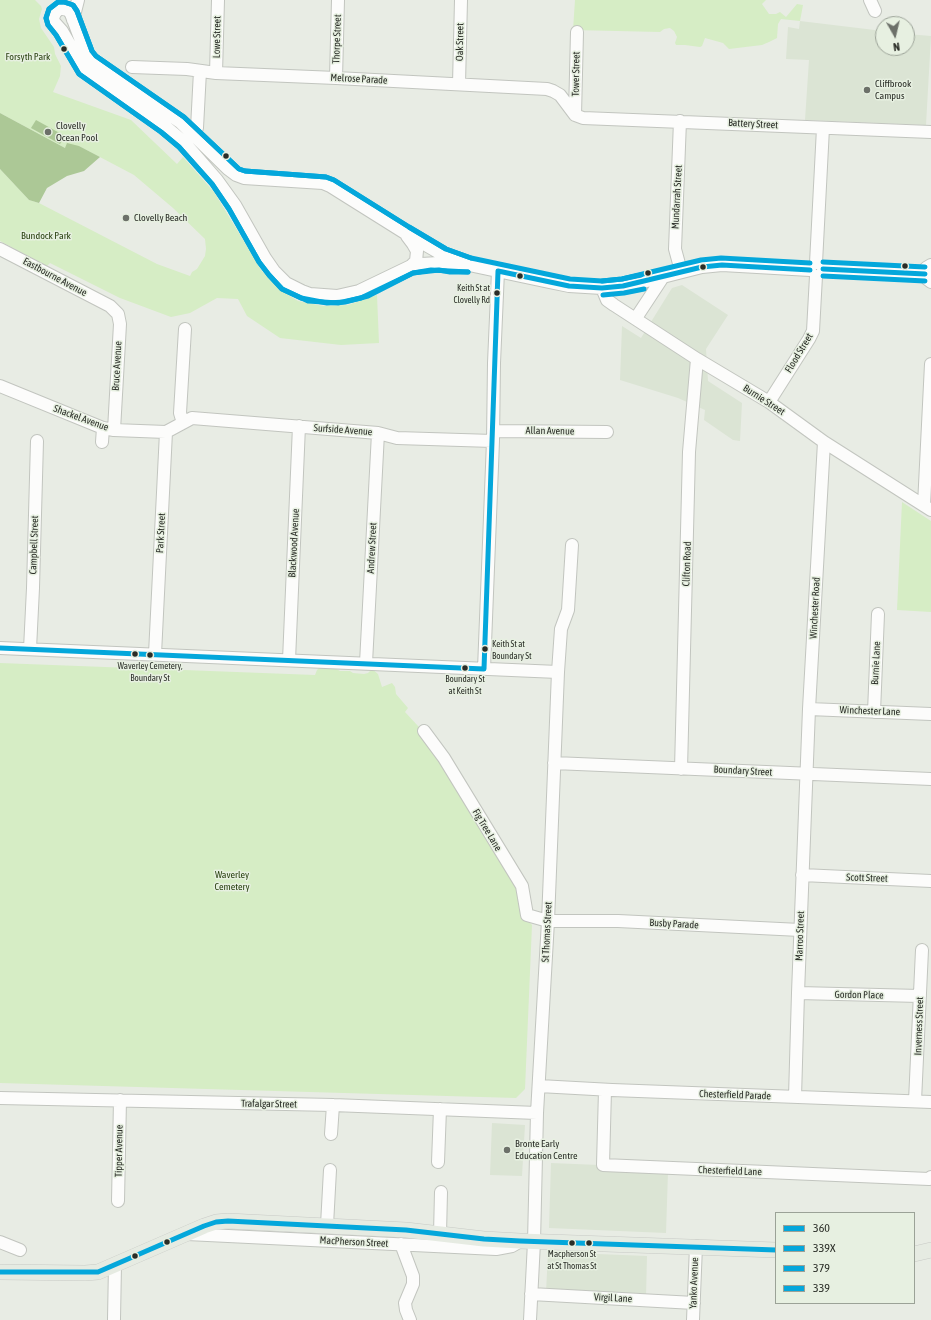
<!DOCTYPE html>
<style>
body{margin:0}
#map{position:relative;width:931px;height:1320px;overflow:hidden;background:#e8ece4;font-family:"Asap Condensed",sans-serif}
canvas{display:block}
.legend{position:absolute;left:775px;top:1212px;width:140px;height:92px;box-sizing:border-box;background:#e7f0e1;border:1px solid #9ba297;margin:0;padding:5px 7px;list-style:none;font-size:12px;color:#2a2d27}
.legend li{display:flex;align-items:center;gap:8px;height:20px}
.legend b{width:20px;border:1px solid #9ba297}
.north{position:absolute;left:875px;top:16px;width:40px;height:40px;box-sizing:border-box;background:#e7f0e1;border:1px solid #9ba297;border-radius:50%;rotate:172deg;font-size:11px;font-weight:700;line-height:16px;text-align:center;color:#2a2d27}
.north::after{content:'';display:block;margin:auto;width:14px;height:18px;background:#6c7069;clip-path:polygon(50% 0,100% 100%,50% 72%,0 100%)}
</style>
<div id="map">
<canvas width="931" height="1320"></canvas>
<ul class="legend">
<li><b style="height:5px;background:#04a7db"></b>360</li>
<li><b style="height:5px;background:#04a7db"></b>339X</li>
<li><b style="height:5px;background:#04a7db"></b>379</li>
<li><b style="height:5px;background:#04a7db"></b>339</li>
</ul>
<div class="north">N</div>
</div>
<script>
const context = document.querySelector('canvas').getContext('2d');
context.lineJoin = 'round';
function fillPath(path, color) { context.fillStyle = color; context.fill(path, 'evenodd'); }
const toPath = rows => new Path2D(rows.map(r => 'M' + r).join(''));
function strokePath(path, color, width, dash) { context.strokeStyle = color; context.lineWidth = width; context.lineCap = dash ? 'butt' : 'round'; context.setLineDash(dash || []); context.stroke(path); }
function label(font, color, halo, rows, align = 'center') {
  context.font = font + ' "Asap Condensed",sans-serif'; context.lineWidth = 3; context.setLineDash([]); context.textBaseline = 'middle'; context.strokeStyle = halo; context.fillStyle = color; for (const [text, x, y, turn = 0] of rows) {
    context.save(); context.translate(x, y); context.rotate((+turn || 0) * Math.PI / 180); context.textAlign = isNaN(turn) ? turn : align; if (halo) context.strokeText(text, 0, 0); context.fillText(text, 0, 0); context.restore();
  }
}
const built = toPath([
 [800,21,883,31,883,48,907,48,907,34,931,36,926,125,805,120,809,60,786,59,788,27,799,29],
 [682,285,728,315,706,349,708,381,742,403,740,441,733,440,704,420,705,410,678,398,620,380,622,326,641,338,672,288],
 [492,1123,525,1125,522,1176,490,1175],
 [551,1163,599,1165,668,1172,666,1233,549,1228],
 [548,1252,647,1256,646,1297,546,1293]
]);
const green = toPath([
 [0,0,35,0,41,6,42,9,39,19,41,28,54,47,55,54,61,66,60,76,53,92,131,120,177,164,183,157,214,192,262,271,282,291,298,301,323,306,348,305,377,295,379,343,341,345,280,338,247,316,238,299,217,298,190,313,171,317,120,298,50,263,47,266,0,241,0,169,29,200,39,203,157,264,190,276,192,272,197,269,205,256,206,249,205,239,173,208,134,175,79,146,65,148,0,113],
 [575,0,766,0,762,4,769,14,776,14,780,12,786,17,797,4,803,5,800,21,781,19,778,24,777,38,769,42,762,45,729,49,723,43,705,38,702,46,700,47,685,45,676,45,675,43,677,37,674,31,670,28,664,29,660,32,573,30],
 [902,502,931,521,931,612,897,610],
 [0,663,315,675,317,670,319,668,333,667,340,671,350,671,353,673,364,674,368,673,372,669,378,674,382,687,392,683,395,687,396,694,408,708,405,712,418,726,428,733,438,759,516,887,524,916,532,925,525,1089,516,1098,0,1083]
]);
const water = toPath([
 [0,113,65,148,67,143,79,146,100,157,84,171,67,176,47,188,39,203,29,200,0,169],
 [36,120,65,136,60,144,31,128]
]);
const minor = toPath([
 [870,0,875,11],
 [73,20,78,0],
 [132,67,187,69,216,73,336,78,547,89,553,91,560,95,575,115],
 [216,73,218,0],
 [336,78,338,0],
 [459,84,461,0],
 [575,115,583,118,931,132],
 [575,115,577,32],
 [680,121,675,249,681,271],
 [187,139,197,128,200,71],
 [407,236,413,244,417,251,416,261,411,266],
 [0,249,110,306,118,314,120,324,114,430],
 [816,263,823,128],
 [469,265,451,265,439,263,421,264,411,266,359,291,337,296,310,294,302,291,286,283,274,271,265,258,235,205,217,180,184,142,165,126,84,69,62,31,54,22,53,18,55,13,59,9,63,9,68,10,71,14,86,54,91,61,180,122,228,169,236,175,244,178,323,183,330,186,405,233,443,255,469,265,549,282,569,286,602,288,623,286,643,282,702,267,722,265,810,270],
 [931,265,926,268,925,274,927,279,931,282],
 [823,269,925,274],
 [602,288,607,300,614,305,697,359,769,402,824,442,931,510],
 [636,318,663,277],
 [0,386,103,428,114,430,166,432],
 [769,402,809,339,813,331,816,276],
 [183,423,180,413,185,329],
 [493,431,607,432],
 [102,442,103,428],
 [924,505,931,364],
 [0,648,558,672],
 [30,649,33,588,37,441],
 [155,654,166,432,192,418,378,433,397,438,493,441],
 [289,660,299,426],
 [366,663,378,433],
 [484,669,493,441,494,363,498,271],
 [809,709,931,714],
 [874,712,878,614],
 [424,731,444,758,522,886,527,915,548,921,618,921,800,930],
 [554,763,931,779],
 [681,769,689,452,697,359],
 [802,875,931,881],
 [798,993,920,996],
 [539,1086,612,1090,931,1102],
 [605,1090,603,1165,929,1179,931,1177],
 [795,1097,798,993,809,709,824,442],
 [0,1098,333,1105,537,1113],
 [915,1101,922,950],
 [331,1134,333,1105],
 [438,1162,440,1109],
 [118,1201,120,1100],
 [327,1225,330,1170],
 [187,1234,496,1249,512,1246,519,1242],
 [440,1234,441,1192],
 [0,1242,20,1250],
 [401,1244,413,1276,413,1284,405,1303,406,1310,410,1320],
 [531,1294,694,1303],
 [114,1319,115,1265],
 [530,1320,534,1242,537,1113,548,921,558,672,561,629,568,610,572,545],
 [693,1320,696,1246]
]);
const major = toPath([
 [914,1254,931,1250],
 [0,1272,85,1273,98,1272,204,1226,216,1222,228,1221,406,1230,484,1239,520,1241,776,1250]
]);
const bus1 = toPath([
 [823,269,925,274],
 [498,271,569,286,602,288,623,286,702,267,722,265,810,270],
 [0,648,484,669],
 [484,669,498,271]
]);
const bus2 = toPath([
 [468,272,431,270,413,273,368,296,345,302,327,303,301,298,282,289,269,275,259,262,229,209,212,184,179,147,161,132,79,74,56,35,48,25,46,18,49,9,58,2,64,2,73,5,77,11,92,51,96,56,184,117,239,169,245,171,326,177,334,180,409,227,446,249,471,258],
 [823,276,925,281],
 [602,281,622,279,641,275],
 [603,295,624,293,644,289]
]);
const bus3 = toPath([
 [0,1272,98,1272,204,1226,216,1222,228,1221,406,1230,484,1239,520,1241,776,1250]
]);
const bus4 = toPath([
 [823,262,925,267],
 [468,272,450,272,439,270,413,273,361,298,338,303,308,301,282,289,269,275,259,262,229,209,212,184,179,147,161,132,79,74,56,35,48,25,46,18,49,9,58,2,64,2,73,5,77,11,92,51,96,56,184,117,239,169,245,171,326,177,334,180,409,227,446,249,471,258,570,279,602,281,622,279,701,260,721,258,810,263]
]);
const markers = [
 [64,49,3.5,"#2a2d27"],
 [867,90,4,"#6c7069"],
 [48,132,4,"#6c7069"],
 [226,156,3.5,"#2a2d27"],
 [126,218,4,"#6c7069"],
 [905,266,3.5,"#2a2d27"],
 [703,267,3.5,"#2a2d27"],
 [648,273,3.5,"#2a2d27"],
 [520,276,3.5,"#2a2d27"],
 [497,293,3.5,"#2a2d27"],
 [485,649,3.5,"#2a2d27"],
 [135,654,3.5,"#2a2d27"],
 [150,655,3.5,"#2a2d27"],
 [465,668,3.5,"#2a2d27"],
 [507,1150,4,"#6c7069"],
 [167,1242,3.5,"#2a2d27"],
 [572,1243,3.5,"#2a2d27"],
 [589,1243,3.5,"#2a2d27"],
 [135,1256,3.5,"#2a2d27"]
];
const busNames = [
 ["Keith St at",490,288,"right"],
 ["Clovelly Rd",490,300,"right"],
 ["Keith St at",492,644,"left"],
 ["Boundary St",492,656,"left"],
 ["Waverley Cemetery,",150,666],
 ["Boundary St",150,678],
 ["Boundary St",465,679],
 ["at Keith St",465,691],
 ["Macpherson St",572,1254],
 ["at St Thomas St",572,1266]
];
const streetNames = [
 ["Lowe Street",217,37,-89],
 ["Thorpe Street",337,39,-88],
 ["Oak Street",460,42,-89],
 ["Tower Street",576,74,-89],
 ["Melrose Parade",359,79,3],
 ["Battery Street",753,124,3],
 ["Mundarrah Street",677,197,-87],
 ["Eastbourne Avenue",55,277,28],
 ["Flood Street",799,353,-59],
 ["Bruce Avenue",117,366,-87],
 ["Burnie Street",764,400,33],
 ["Shackel Avenue",81,418,20],
 ["Surfside Avenue",343,430,4],
 ["Allan Avenue",550,431,1],
 ["Park Street",161,533,-87],
 ["Blackwood Avenue",294,543,-87],
 ["Campbell Street",34,545,-88],
 ["Andrew Street",372,548,-87],
 ["Clifton Road",687,564,-88],
 ["Winchester Road",815,608,-87],
 ["Burnie Lane",876,663,-87],
 ["Winchester Lane",870,711,2],
 ["Boundary Street",743,771,3],
 ["Fig Tree Lane",487,830,59],
 ["Scott Street",867,878,2],
 ["Busby Parade",674,924,3],
 ["St Thomas Street",547,932,-87],
 ["Marroo Street",800,936,-88],
 ["Gordon Place",859,995,1],
 ["Inverness Street",919,1026,-88],
 ["Chesterfield Parade",735,1095,2],
 ["Trafalgar Street",269,1104,1],
 ["Tipper Avenue",119,1151,-89],
 ["Chesterfield Lane",730,1171,2],
 ["MacPherson Street",354,1242,3],
 ["Yanko Avenue",694,1283,-88],
 ["Virgil Lane",613,1298,3]
];
const parkNames = [
 ["Forsyth Park",28,57],
 ["Bundock Park",46,236],
 ["Waverley",232,875],
 ["Cemetery",232,887]
];
const poiNames = [
 ["Cliffbrook",875,84],
 ["Campus",875,96],
 ["Clovelly",56,126],
 ["Ocean Pool",56,138],
 ["Clovelly Beach",134,218],
 ["Bronte Early",515,1144],
 ["Education Centre",515,1156]
];
fillPath(built, '#dbe4d4');
fillPath(green, '#d6edc5');
fillPath(water, '#acc896');
strokePath(minor, '#c2c5bf', 14);
strokePath(major, '#c8cac6', 16);
strokePath(minor, '#fcfcfb', 12);
strokePath(major, '#e6ebe2', 15);
strokePath(bus1, '#04a7db', 5);
strokePath(bus2, '#04a7db', 5);
strokePath(bus3, '#04a7db', 5);
strokePath(bus4, '#04a7db', 5);
for (const [x, y, r, color] of markers) { const dot = new Path2D(); dot.arc(x, y, r, 0, 2 * Math.PI); context.fillStyle = color; context.fill(dot); strokePath(dot, '#e7f0e1', 1.5); }
label('9px', '#2a2d27', '#e7f0e1', busNames);
label('10px', '#2a2d27', '#e7f0e1', streetNames);
label('10px', '#294111', '#e7f0e1', parkNames);
label('10px', '#2a2d27', '#e7f0e1', poiNames, 'left');
</script>
